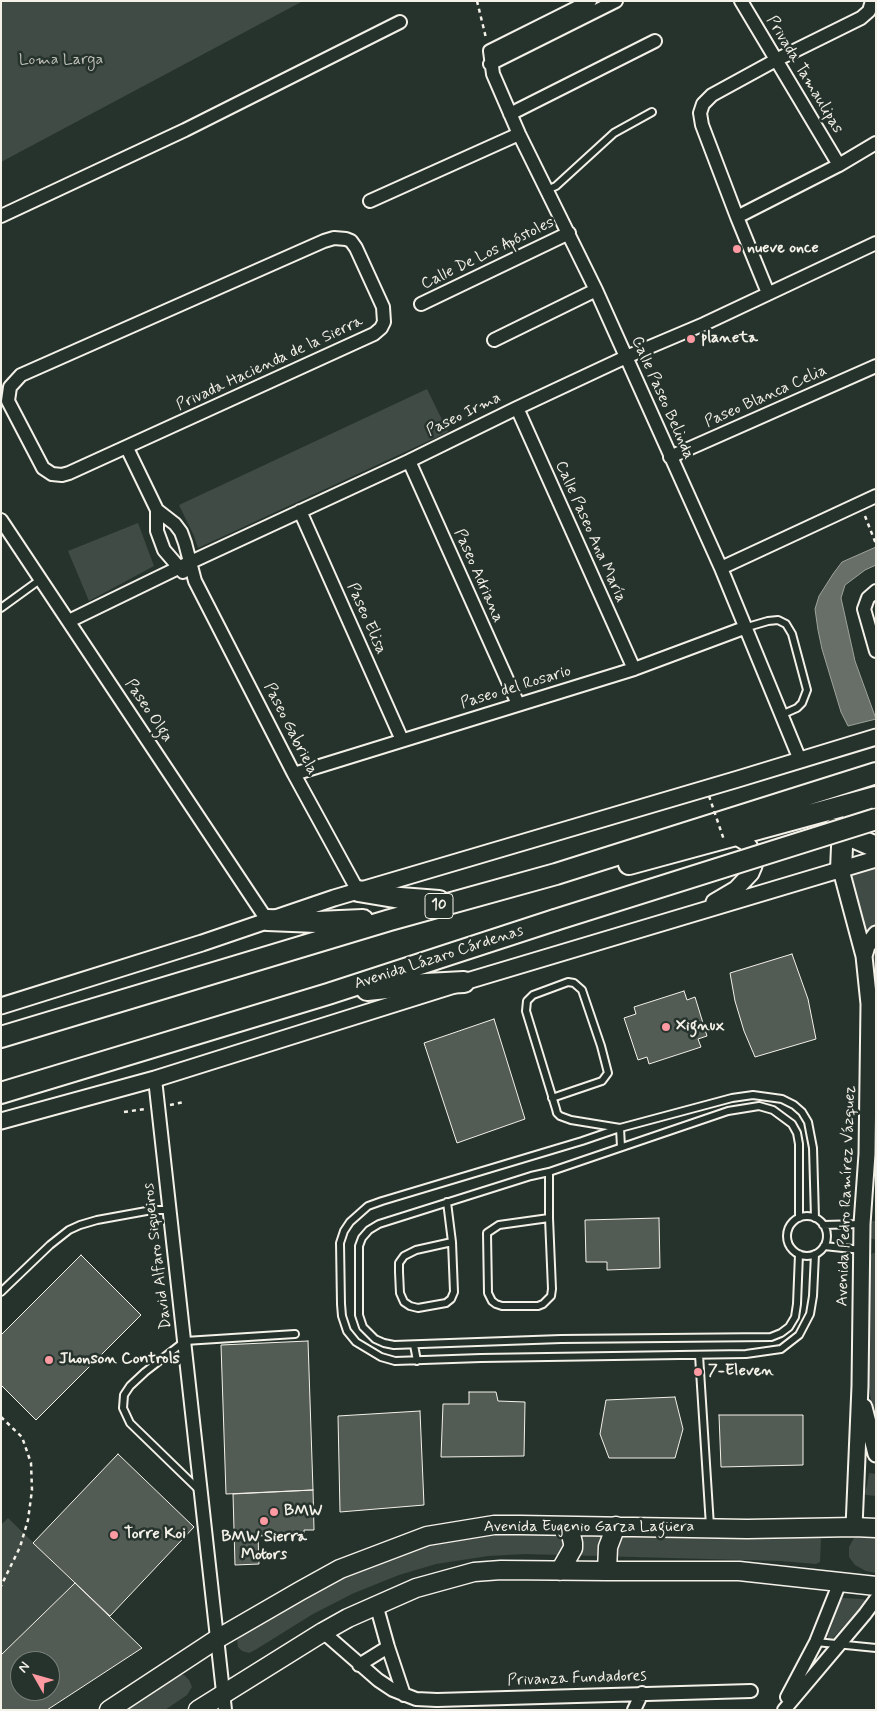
<!DOCTYPE html>
<meta charset="utf-8">
<style>
body{margin:0}
#map{position:relative;width:877px;height:1711px;overflow:hidden;background:#26332d;font-family:Mynerve,sans-serif}
canvas{display:block}
.frame{position:absolute;inset:0;border:2px solid #f4f1e8;pointer-events:none}
.north{position:absolute;left:10px;top:1651px;width:50px;height:50px;box-sizing:border-box;background:#26332d;border:1px solid #787f78;border-radius:50%;rotate:308deg;font-size:14px;font-weight:700;line-height:20px;text-align:center;color:#f4f1e8}
.north::after{content:'';display:block;margin:auto;width:18px;height:22px;background:#ff9aa2;clip-path:polygon(50% 0,100% 100%,50% 72%,0 100%)}
</style>
<div id="map">
<canvas width="877" height="1711"></canvas>
<div class="frame"></div>
<div class="north">N</div>
</div>
<script>
const context = document.querySelector('canvas').getContext('2d');
context.lineJoin = 'round';
function fillPath(path, color) { context.fillStyle = color; context.fill(path, 'evenodd'); }
const toPath = rows => new Path2D(rows.map(r => 'M' + r).join(''));
function strokePath(path, color, width, dash) { context.strokeStyle = color; context.lineWidth = width; context.lineCap = dash ? 'butt' : 'round'; context.setLineDash(dash || []); context.stroke(path); }
function label(font, color, halo, rows, align = 'center') {
  context.font = font + ' Mynerve,sans-serif'; context.lineWidth = 5; context.setLineDash([]); context.textBaseline = 'middle'; context.strokeStyle = halo; context.fillStyle = color; for (const [text, x, y, turn = 0] of rows) {
    context.save(); context.translate(x, y); context.rotate((+turn || 0) * Math.PI / 180); context.textAlign = isNaN(turn) ? turn : align; if (halo) context.strokeText(text, 0, 0); context.fillText(text, 0, 0); context.restore();
  }
}
const green = toPath([
 [1,1,303,1,1,162],
 [427,389,448,432,198,548,194,536,179,505],
 [138,523,154,566,89,601,68,551],
 [876,861,876,1117,871,1097,872,1074,846,873],
 [872,1221,876,1221,876,1240,870,1238,869,1235,869,1226],
 [873,1253,876,1253,876,1429,869,1389,869,1260,870,1256],
 [869,1473,876,1474,876,1496,866,1495,864,1492,867,1486],
 [8,1518,75,1583,1,1655,1,1525],
 [876,1532,876,1573,866,1571,855,1565,849,1557,849,1547,854,1538],
 [487,1533,609,1533,783,1538,818,1537,821,1539,820,1562,816,1564,781,1561,525,1554,488,1556,436,1564,399,1575,354,1593,313,1614,255,1650,249,1653,242,1651,238,1647,237,1638,240,1633,343,1574,432,1542],
 [842,1598,863,1599,866,1601,832,1639,828,1640,828,1635],
 [175,1675,184,1675,189,1680,192,1687,187,1695,165,1710,123,1710]
]);
const water = toPath([
 [876,547,876,565,865,570,845,585,841,598,855,661,876,719,848,726,841,712,822,649,818,630,815,609,819,596,833,574,842,562,876,547]
]);
const building = toPath([
 [792,954,808,999,816,1039,755,1057,744,1031,735,1001,730,973,792,954],
 [684,991,687,1000,695,997,707,1036,698,1039,701,1047,649,1064,647,1057,638,1060,624,1018,636,1014,634,1007,684,991],
 [494,1019,525,1119,457,1143,424,1043,494,1019],
 [659,1218,660,1268,607,1270,607,1262,586,1262,585,1220,659,1218],
 [81,1255,141,1315,36,1420,1,1385,1,1335,81,1255],
 [308,1341,313,1490,226,1494,221,1345,308,1341],
 [469,1392,496,1392,498,1401,525,1402,524,1456,441,1457,443,1404,469,1404,469,1392],
 [675,1397,683,1429,675,1458,609,1458,600,1434,606,1400,675,1397],
 [420,1411,424,1505,340,1512,338,1416,420,1411],
 [719,1415,803,1415,803,1465,721,1467,719,1415],
 [118,1454,194,1527,110,1616,33,1543,118,1454],
 [313,1490,314,1530,304,1530,304,1534,296,1534,296,1538,274,1539,274,1535,258,1536,259,1564,235,1565,233,1494,313,1490],
 [75,1583,142,1648,47,1710,1,1710,1,1655,75,1583],
 [20,1661,50,1661,50,1691,20,1691,20,1661]
]);
const path = toPath([
 [477,1,486,38],
 [865,516,876,544],
 [170,1105,184,1102],
 [124,1112,145,1109],
 [1,1417,22,1437,31,1463,32,1490,28,1520,20,1547,1,1586]
]);
const service = toPath([
 [547,190,556,186,614,133,652,112],
 [1,608,41,579],
 [744,628,768,621,778,620,786,624,792,634,807,690,802,703,797,708,781,715],
 [552,1098,602,1081,608,1073,601,1046,582,990,574,983,568,982,533,995,527,1001,526,1011,556,1109,557,1113,560,1116,571,1120,620,1128,621,1147],
 [447,1202,452,1242,454,1292,451,1299,446,1303,418,1308,410,1306,404,1302,400,1293,399,1272,399,1263,404,1256,416,1250,452,1242],
 '787 1236a20 20 0 1 1 40 0a20 20 0 1 1-40 0Z',
 [549,1218,499,1225,487,1233,488,1293,492,1301,496,1304,502,1306,538,1306,543,1304,551,1296,552,1289,549,1218,549,1172],
 [815,1218,813,1148,808,1122,802,1112,794,1105,782,1099,753,1095,732,1098,620,1128,582,1141,382,1201,368,1206,350,1222,344,1231,340,1243,341,1304,342,1316,347,1331,356,1342,381,1357,395,1361,481,1358,746,1354,781,1349,799,1335,810,1314,813,1296,815,1254],
 [823,1225,862,1224],
 [824,1246,862,1250],
 [799,1254,797,1304,795,1317,789,1327,781,1333,771,1337,561,1339,394,1345,384,1343,375,1339,363,1327,359,1315,359,1246,362,1238,369,1230,379,1224,531,1176,549,1172,728,1111,759,1106,773,1110,792,1124,797,1133,799,1144,799,1218],
 [1,1292,50,1245,69,1230,80,1225,97,1220,152,1210,169,1210],
 [414,1345,417,1361],
 [699,1355,710,1526],
 [198,1489,130,1423,123,1408,124,1395,130,1386,145,1372,185,1341,295,1334],
 [816,1642,876,1648]
]);
const minor = toPath([
 [590,1,490,51,493,74,519,134,596,290,721,568,800,760],
 [741,1,839,165],
 [490,64,616,1],
 [510,114,655,41],
 [370,201,519,134],
 [1,216,185,130,400,22],
 [737,217,839,165,876,143],
 [334,238,346,239,351,241,356,248,383,307,384,322,381,328,374,334,69,473,62,475,52,474,43,468,8,401,10,387,21,375,324,241,334,238],
 [768,293,737,217,702,125,700,113,703,104,712,95,776,60,861,18,869,11,872,1],
 [421,304,569,233],
 [494,340,596,290],
 [517,408,634,669],
 [127,448,157,510,157,531,164,550,183,572],
 [670,457,876,366],
 [409,461,518,704],
 [157,510,175,524,181,532,185,543,195,581,294,774,358,891],
 [300,511,402,740],
 [1,520,267,920],
 [721,568,876,496],
 [876,591,868,598,864,609,876,651],
 [69,621,178,568,409,461,517,408,626,357,704,324,876,243],
 [294,774,634,669,744,628],
 [155,1079,225,1710],
 [376,1604,388,1647,404,1695],
 [323,1632,378,1680,393,1690,416,1699,437,1700,751,1691],
 [359,1665,388,1647],
 [787,1697,816,1642,840,1582],
 [634,1710,642,1693],
 [784,1710,865,1614,876,1599]
]);
const tertiary = toPath([
 [841,870,864,956,869,1004,867,1154,862,1224,860,1386,854,1527],
 [714,902,736,889,751,873,754,866,753,853,749,846,745,842,733,835],
 [864,956,867,946,876,934],
 [1,1006,202,943,334,898,738,779,876,737],
 [1,1121,155,1079,464,982,876,859],
 [864,1407,876,1454]
]);
const secondary = toPath([
 [560,1571,573,1548,573,1543,569,1526],
 [607,1571,608,1547,616,1526],
 [109,1710,217,1639,300,1591,340,1569,427,1536,494,1525,520,1525,747,1529,854,1527,876,1528],
 [198,1710,323,1632,348,1618,416,1588,474,1572,501,1570,607,1571,739,1571,876,1586]
]);
const trunk = toPath([
 [834,829,876,847],
 [629,864,876,797],
 [841,870,842,847,845,834,855,816],
 [358,891,400,898,439,901],
 [267,920,317,922,363,920],
 [367,990,426,984,464,982],
 [1,1037,390,920,556,874,876,773],
 [1,1093,328,994,555,920]
]);
const pathBridge = toPath([
 [709,796,724,840]
]);
const trunkBridge = toPath([
 [555,920,876,819]
]);
const markers = [
 [737,249,5,"#ff9aa2"],
 [691,339,5,"#ff9aa2"],
 [666,1027,5,"#ff9aa2"],
 [49,1360,5,"#ff9aa2"],
 [698,1372,5,"#ff9aa2"],
 [274,1512,5,"#ff9aa2"],
 [264,1521,5,"#ff9aa2"],
 [114,1535,5,"#ff9aa2"]
];
const shields = [
 [439,906,28]
];
const shieldNames = [
 ["10",439,906]
];
const parkNames = [
 ["Loma Larga",61,61]
];
const streetNames = [
 ["Privada Tamaulipas",804,75,59],
 ["Calle De Los Apóstoles",488,254,-26],
 ["Privada Hacienda de la Sierra",270,364,-25],
 ["Paseo Blanca Celia",766,397,-24],
 ["Calle Paseo Belinda",662,398,66],
 ["Paseo Irma",464,415,-26],
 ["Calle Paseo Ana María",590,532,66],
 ["Paseo Adriana",478,576,66],
 ["Paseo Elisa",366,619,66],
 ["Paseo del Rosario",516,688,-17],
 ["Paseo Olga",148,711,56],
 ["Paseo Gabriela",290,729,63],
 ["Avenida Lázaro Cárdenas",439,958,-18],
 ["Avenida Pedro Ramírez Vázquez",847,1196,-88],
 ["David Alfaro Siqueiros",158,1256,-97],
 ["Avenida Eugenio Garza Lagüera",589,1528],
 ["Privanza Fundadores",577,1679,-2]
];
const poiNames = [
 ["nueve once",747,249],
 ["planeta",701,339],
 ["Xignux",676,1027],
 ["Jhonson Controls",59,1360],
 ["7-Eleven",708,1372],
 ["BMW",284,1512],
 ["Torre Koi",124,1535],
 ["BMW Sierra",264,1538,"center"],
 ["Motors",264,1556,"center"]
];
fillPath(green, '#414b45');
fillPath(water, '#676f68');
strokePath(water, '#9fa39b', 1);
fillPath(building, '#525c55');
strokePath(building, '#f4f1e8', 1);
strokePath(service, '#f4f1e8', 10);
strokePath(minor, '#f4f1e8', 16);
strokePath(tertiary, '#f4f1e8', 19);
strokePath(secondary, '#f4f1e8', 21);
strokePath(trunk, '#f4f1e8', 24);
strokePath(path, '#f4f1e8', 2.5, [4, 4]);
strokePath(service, '#26332d', 6);
strokePath(minor, '#26332d', 12);
strokePath(tertiary, '#26332d', 15);
strokePath(secondary, '#26332d', 18);
strokePath(trunk, '#26332d', 20);
strokePath(trunkBridge, '#f4f1e8', 24, []);
strokePath(pathBridge, '#f4f1e8', 2.5, [4, 4]);
strokePath(trunkBridge, '#26332d', 20);
for (const [x, y, r, color] of markers) { const dot = new Path2D(); dot.arc(x, y, r, 0, 2 * Math.PI); context.fillStyle = color; context.fill(dot); strokePath(dot, '#26332d', 2); }
for (const [x, y, w] of shields) { const box = new Path2D(); box.roundRect(x - w / 2, y - 12.5, w, 25, 4); context.fillStyle = '#26332d'; context.fill(box); strokePath(box, '#f4f1e8', 1); }
label('bold 15px', '#f4f1e8', null, shieldNames);
label('16px', '#bebfb7', '#26332d', parkNames);
label('16px', '#f4f1e8', '#26332d', streetNames);
label('bold 16px', '#f4f1e8', '#26332d', poiNames, 'left');
</script>
